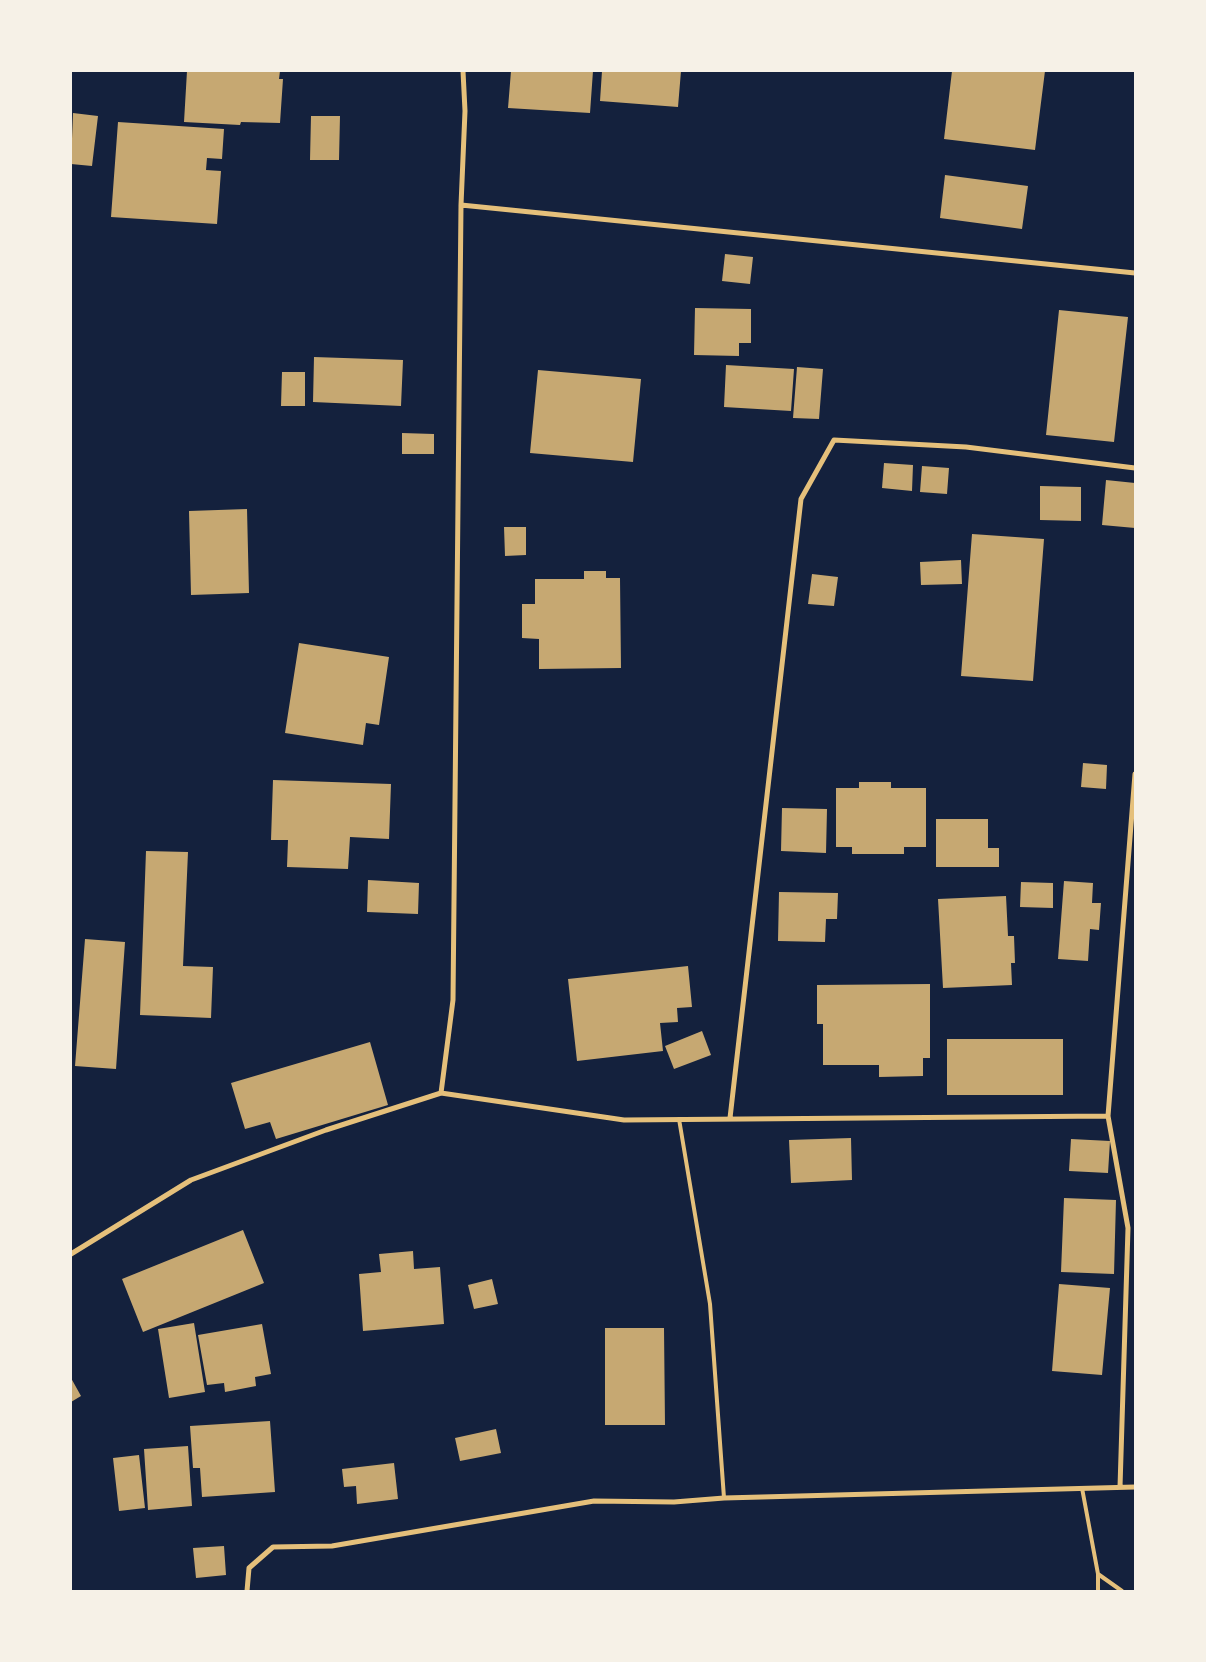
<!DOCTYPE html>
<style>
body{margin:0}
#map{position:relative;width:1206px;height:1662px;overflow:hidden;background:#14213d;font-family:Quicksand,sans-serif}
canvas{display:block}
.frame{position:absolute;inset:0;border:72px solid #f6f1e7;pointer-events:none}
</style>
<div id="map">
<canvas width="1206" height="1662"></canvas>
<div class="frame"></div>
</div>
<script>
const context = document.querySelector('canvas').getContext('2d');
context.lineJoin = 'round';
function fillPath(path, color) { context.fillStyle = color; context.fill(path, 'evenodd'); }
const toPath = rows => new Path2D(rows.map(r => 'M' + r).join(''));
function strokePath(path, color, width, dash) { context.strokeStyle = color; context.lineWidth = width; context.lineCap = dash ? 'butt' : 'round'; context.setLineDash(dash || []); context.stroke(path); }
const building = toPath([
 [187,71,280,71,279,79,283,79,280,123,241,122,240,125,184,122],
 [511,71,593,71,590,113,508,108],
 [602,71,681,71,678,107,600,101],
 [952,71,1045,71,1035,150,944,139],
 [73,113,98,116,92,166,71,164],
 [311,116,340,116,339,160,310,160],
 [118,122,224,129,222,159,207,158,206,170,221,171,217,224,111,217],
 [945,175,1028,186,1022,229,940,218],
 [725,254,753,257,750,284,722,281],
 [695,308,751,309,751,343,739,343,739,356,694,355],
 [1059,310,1128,317,1114,442,1046,435],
 [314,357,403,360,401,406,313,402],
 [726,365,794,369,791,411,724,407],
 [797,367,823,369,819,419,793,418],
 [538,370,641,379,633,462,530,453],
 [282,372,305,372,305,406,281,406],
 [402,433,434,434,434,454,402,454],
 [884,463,913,465,912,491,882,488],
 [922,466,949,468,947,494,920,492],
 [1106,480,1135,483,1135,528,1102,525],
 [1040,486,1081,487,1081,521,1040,520],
 [247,509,249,593,191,595,189,511],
 [504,527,526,527,526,555,505,556],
 [972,534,1044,539,1033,681,961,676],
 [961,560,962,584,921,585,920,562],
 [584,571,606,571,606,578,620,578,621,668,539,669,539,639,522,638,522,604,535,604,535,579,584,579],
 [812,574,838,577,834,606,808,604],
 [299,643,389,657,379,725,366,723,363,745,285,733],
 [1083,763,1107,765,1106,789,1081,787],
 [273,780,391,784,389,839,350,837,348,869,287,867,288,840,271,840],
 [859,782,891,782,891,788,926,788,926,847,904,847,904,854,852,854,852,847,836,847,836,788,859,788],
 [782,808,827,809,826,853,781,851],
 [936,819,988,819,988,848,999,848,999,867,936,867],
 [146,851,188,852,183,966,213,967,211,1018,140,1015],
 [368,880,419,883,418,914,367,912],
 [1064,881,1093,883,1092,903,1101,903,1099,930,1090,929,1088,961,1058,959],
 [1021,882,1053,883,1053,908,1020,907],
 [779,892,838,893,837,919,826,919,825,942,778,941],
 [1006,896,1008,936,1014,936,1015,963,1011,963,1012,985,943,988,938,899],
 [85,939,125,942,116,1069,75,1066],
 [688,966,692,1007,677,1008,678,1022,660,1023,663,1051,577,1061,568,979],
 [930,984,930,1058,923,1058,923,1076,879,1077,879,1065,823,1065,823,1024,817,1024,817,985],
 [702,1031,711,1055,674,1069,665,1046],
 [947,1039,1063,1039,1063,1095,947,1095],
 [370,1042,388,1105,276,1139,270,1122,245,1129,231,1083],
 [851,1138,852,1180,791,1183,789,1140],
 [1071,1139,1110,1141,1108,1173,1069,1171],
 [1064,1198,1116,1200,1114,1274,1061,1272],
 [243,1230,264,1283,143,1332,122,1279],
 [413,1251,414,1269,440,1267,444,1324,363,1331,359,1274,381,1272,379,1254],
 [492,1279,498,1304,474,1309,468,1285],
 [1059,1284,1110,1288,1102,1375,1052,1371],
 [194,1323,205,1392,169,1398,158,1329],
 [262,1324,271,1374,255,1377,256,1386,225,1392,224,1383,207,1385,198,1335],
 [605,1328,664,1328,665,1425,605,1425],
 [71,1378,81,1396,71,1402],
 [270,1421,275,1492,202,1497,200,1468,193,1468,190,1426],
 [496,1429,501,1453,460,1461,455,1438],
 [188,1446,192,1506,148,1510,144,1449],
 [139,1455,145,1508,119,1511,113,1458],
 [394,1463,398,1499,357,1504,356,1486,344,1487,342,1469],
 [224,1546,226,1575,196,1578,193,1548]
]);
const service = toPath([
 [679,1119,710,1304,724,1498],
 [1082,1488,1098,1574,1098,1591],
 [1098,1574,1122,1591]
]);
const minor = toPath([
 [461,205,465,111,463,71],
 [1108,1116,624,1120,441,1093,453,1000,461,205,1135,273],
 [730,1118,801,499,834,440,966,447,1135,468],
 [71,1254,191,1180,326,1130,441,1093],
 [1120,1487,1128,1228,1108,1116,1135,774],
 [247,1591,249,1568,273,1547,332,1546,594,1501,674,1502,724,1498,1135,1487]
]);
fillPath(building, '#c6a872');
strokePath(service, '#e5c07b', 4);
strokePath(minor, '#e5c07b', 5);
</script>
